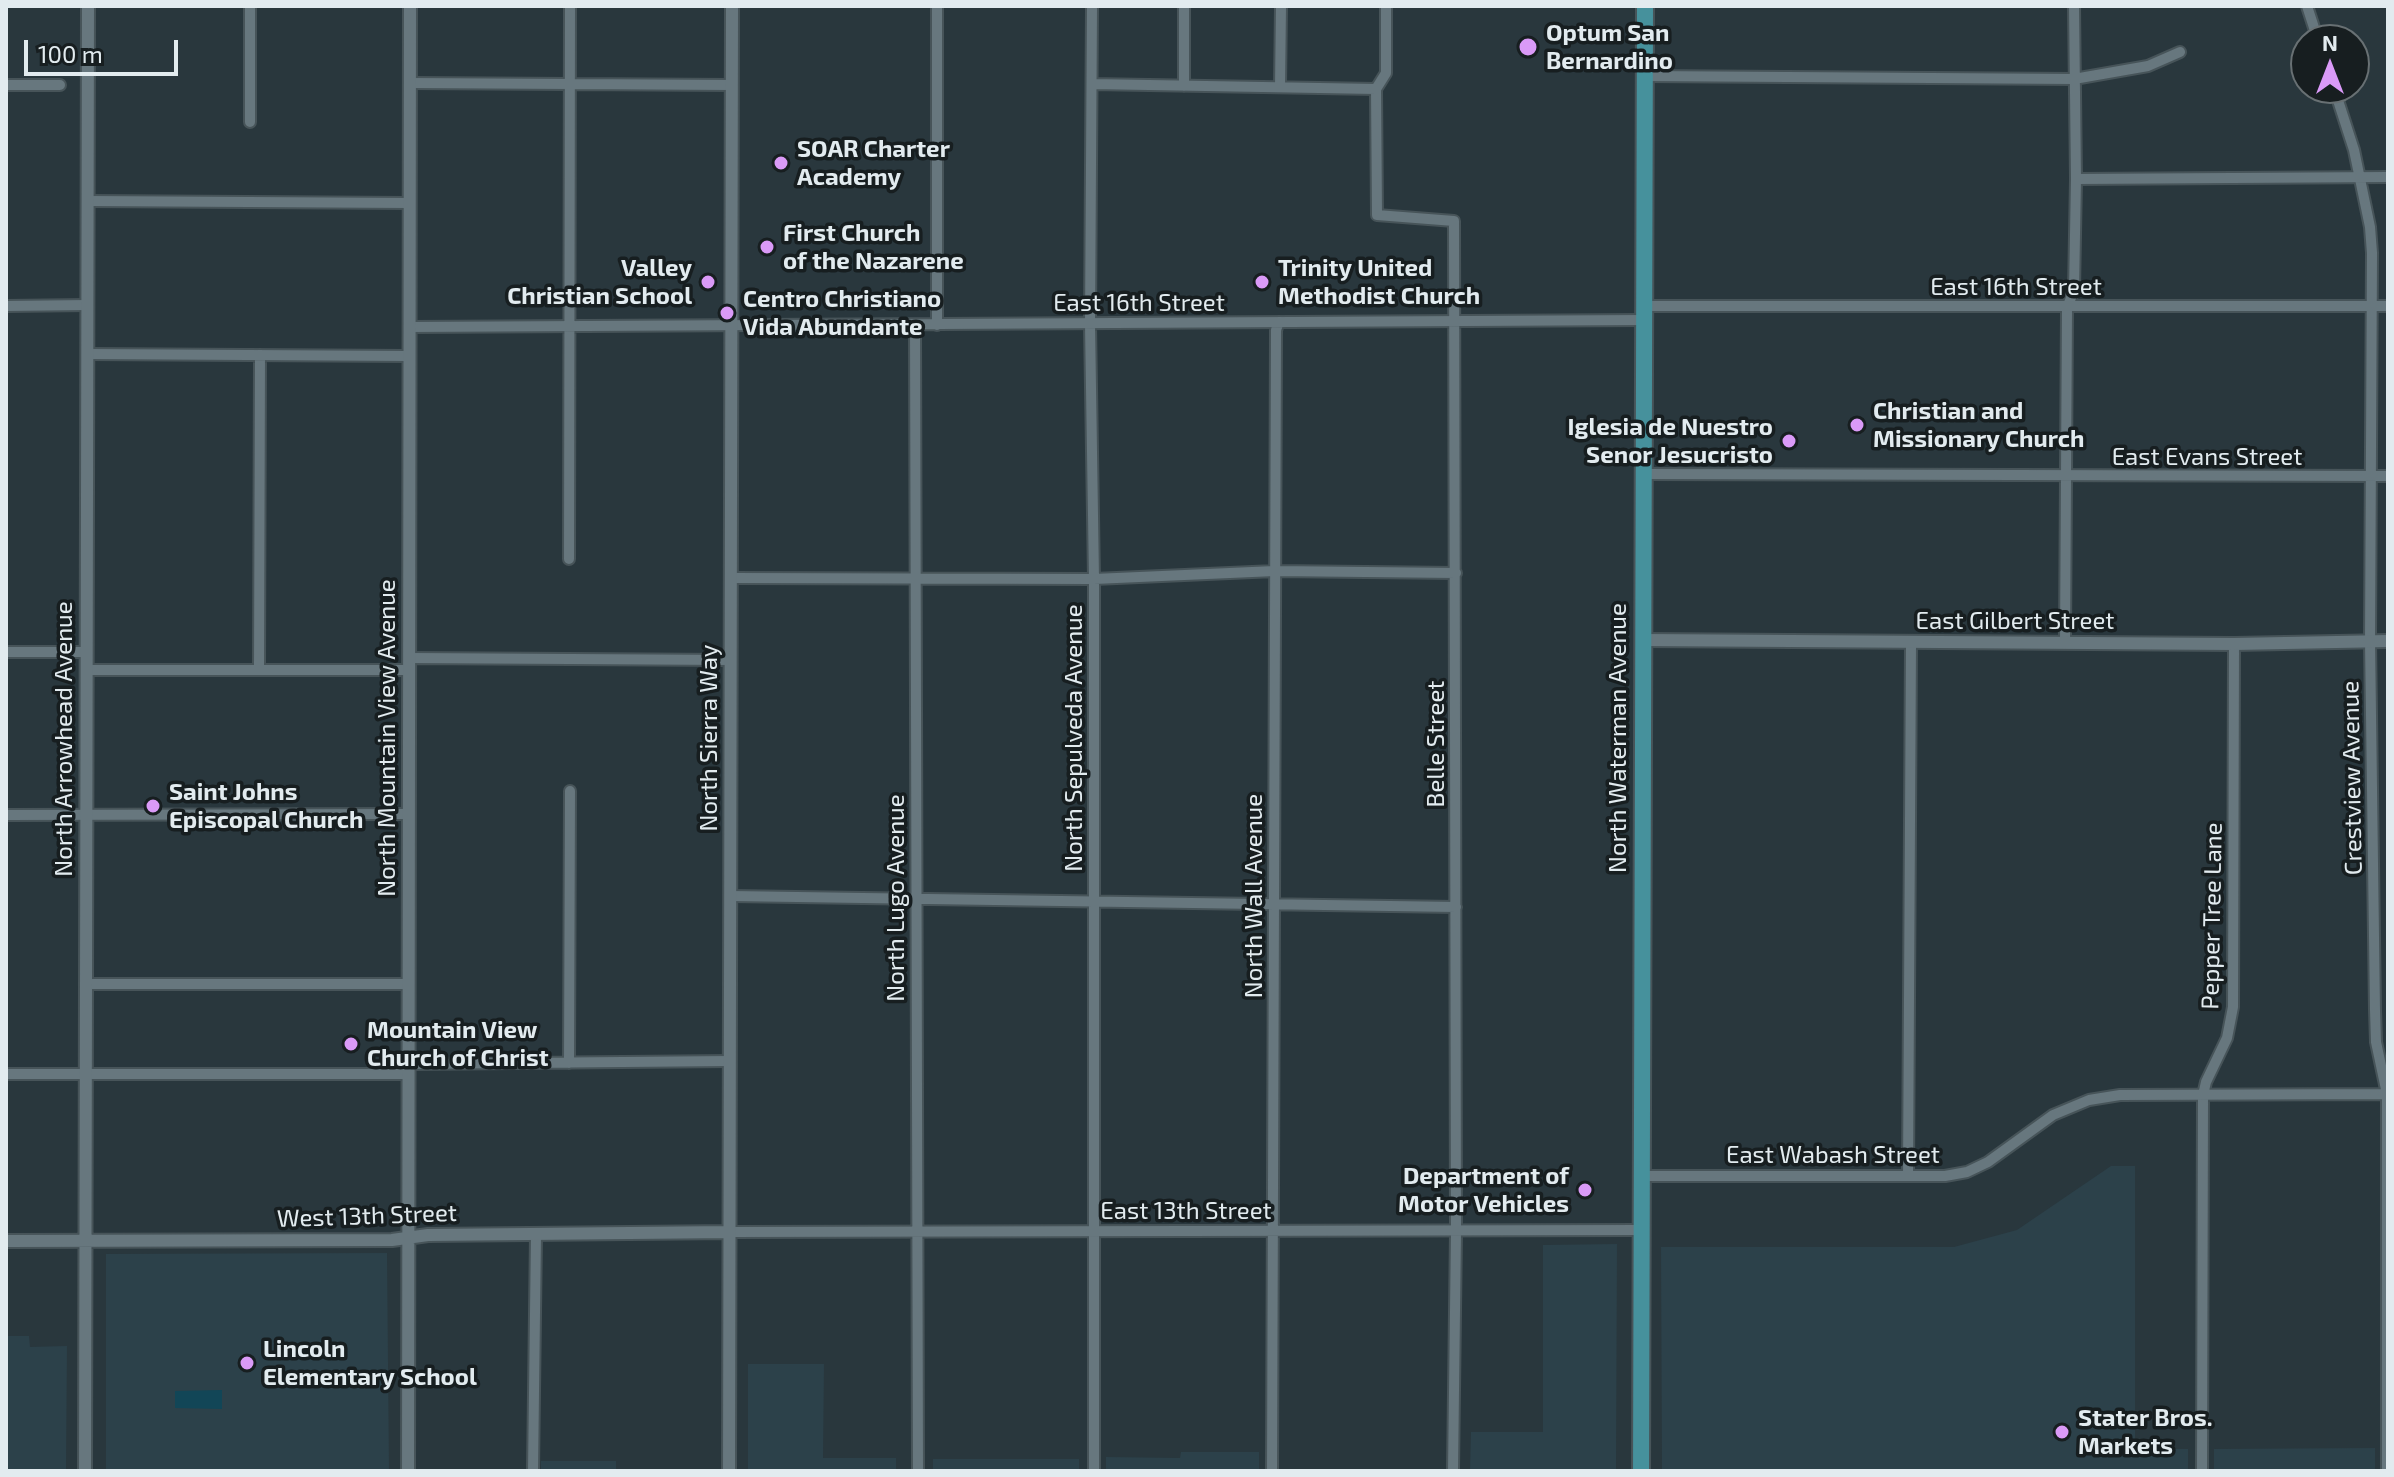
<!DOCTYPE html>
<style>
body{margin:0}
#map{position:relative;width:2394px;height:1477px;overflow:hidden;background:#29373d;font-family:"Exo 2",sans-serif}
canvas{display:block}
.frame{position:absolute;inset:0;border:8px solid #e2ebef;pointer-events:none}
.north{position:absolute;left:2290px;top:24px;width:80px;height:80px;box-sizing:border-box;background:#171e20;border:2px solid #687073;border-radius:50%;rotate:0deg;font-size:22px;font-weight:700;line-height:32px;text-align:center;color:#e2ebef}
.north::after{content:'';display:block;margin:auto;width:28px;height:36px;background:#da9af7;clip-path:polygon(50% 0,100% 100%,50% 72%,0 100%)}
.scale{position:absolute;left:24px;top:40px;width:154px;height:36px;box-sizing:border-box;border:4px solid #e2ebef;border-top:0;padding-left:10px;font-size:24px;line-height:28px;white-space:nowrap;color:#e2ebef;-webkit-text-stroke:6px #171e20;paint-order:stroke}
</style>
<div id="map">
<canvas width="2394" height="1477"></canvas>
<div class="frame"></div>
<div class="north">N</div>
<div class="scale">100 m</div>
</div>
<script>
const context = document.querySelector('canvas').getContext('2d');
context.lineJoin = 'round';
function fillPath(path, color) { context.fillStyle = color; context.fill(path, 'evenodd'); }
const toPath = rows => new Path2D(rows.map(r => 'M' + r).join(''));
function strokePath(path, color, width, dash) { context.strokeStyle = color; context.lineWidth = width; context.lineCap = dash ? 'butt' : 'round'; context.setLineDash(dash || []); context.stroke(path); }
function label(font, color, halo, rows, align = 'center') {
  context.font = font + ' "Exo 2",sans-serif'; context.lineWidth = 7; context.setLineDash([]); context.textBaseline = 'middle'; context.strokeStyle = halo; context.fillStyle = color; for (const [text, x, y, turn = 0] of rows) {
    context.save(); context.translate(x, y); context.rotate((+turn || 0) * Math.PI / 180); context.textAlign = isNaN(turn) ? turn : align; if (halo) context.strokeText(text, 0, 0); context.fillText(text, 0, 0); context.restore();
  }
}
const built = toPath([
 [2111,1166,2135,1166,2135,1449,2188,1449,2188,1471,1662,1471,1661,1247,1954,1247,2017,1230],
 [1617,1244,1616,1471,1470,1471,1471,1432,1543,1432,1543,1245],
 [387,1253,389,1471,106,1471,106,1254],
 [6,1336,29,1336,30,1347,67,1346,66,1471,6,1471],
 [748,1364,824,1364,823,1458,896,1458,896,1471,748,1471],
 [2375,1448,2375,1471,2214,1471,2214,1449],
 [1181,1452,1259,1452,1259,1471,1106,1471,1106,1457,1180,1458],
 [933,1459,1079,1459,1079,1471,933,1471],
 [541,1461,616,1461,616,1471,541,1471]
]);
const green = toPath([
 [222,1390,222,1409,175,1408,175,1391]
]);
const minor = toPath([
 [250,6,250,122],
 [937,6,937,325],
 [1092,6,1090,324,1094,579,1094,1471],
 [1184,6,1184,86],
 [2307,6,2318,40],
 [1644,76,2074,79,2148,66,2180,52],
 [410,83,732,85],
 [1092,84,1376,89],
 [6,85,60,85],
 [1280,87,1281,6],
 [2334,88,2354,150,2370,227,2372,253,2370,641,2375,1010,2376,1042,2387,1094,2387,1471],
 [1376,89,1377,215,1454,221,1456,1231,1453,1471],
 [1376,89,1386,73,1386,6],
 [2076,179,2388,177],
 [88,201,409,203],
 [6,306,88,305],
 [1644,306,2388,306],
 [915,325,918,1471],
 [409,327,1644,320],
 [87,354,409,356],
 [1643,474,2388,476],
 [569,559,570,6],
 [732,578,1094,579,1275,571,1456,573],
 [2065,642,2067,308,2074,290,2076,179,2074,6],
 [6,652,86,652],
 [409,658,731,660],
 [259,669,260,355],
 [86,670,409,670],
 [6,815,409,814],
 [731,896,1456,907],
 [87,984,409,984],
 [569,1063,570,791],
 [408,1064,730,1061],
 [6,1074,408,1074],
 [1641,1176,1945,1176,1967,1172,1988,1162,2053,1115,2089,1100,2120,1095,2387,1094],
 [1908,1176,1911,644],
 [730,1232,1641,1230],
 [533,1471,536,1234],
 [1272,1471,1276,330,1279,322],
 [2202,1471,2203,1095,2206,1082,2227,1038,2233,1007,2234,644]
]);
const tertiary = toPath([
 [1643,640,2234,644,2388,641],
 [6,1241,392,1240,428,1235,730,1232],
 [85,1471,88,6],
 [408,1471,410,6],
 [729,1471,732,6]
]);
const primary = toPath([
 [1641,1471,1645,6]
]);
const markers = [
 [1528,47,10,"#da9af7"],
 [781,163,8,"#da9af7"],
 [767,247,8,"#da9af7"],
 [708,282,8,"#da9af7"],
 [1262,282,8,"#da9af7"],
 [727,313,8,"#da9af7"],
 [1857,425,8,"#da9af7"],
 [1789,441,8,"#da9af7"],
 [153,806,8,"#da9af7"],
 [351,1044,8,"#da9af7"],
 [1585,1190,8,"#da9af7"],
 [247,1363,8,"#da9af7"],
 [2062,1432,8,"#da9af7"]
];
const poiNames = [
 ["Optum San",1546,33],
 ["Bernardino",1546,61],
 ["SOAR Charter",797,149],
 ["Academy",797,177],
 ["First Church",783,233],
 ["of the Nazarene",783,261],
 ["Valley",692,268,"right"],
 ["Christian School",692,296,"right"],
 ["Trinity United",1278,268],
 ["Methodist Church",1278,296],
 ["Centro Christiano",743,299],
 ["Vida Abundante",743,327],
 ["Christian and",1873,411],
 ["Missionary Church",1873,439],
 ["Iglesia de Nuestro",1773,427,"right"],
 ["Senor Jesucristo",1773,455,"right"],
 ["Saint Johns",169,792],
 ["Episcopal Church",169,820],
 ["Mountain View",367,1030],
 ["Church of Christ",367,1058],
 ["Department of",1569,1176,"right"],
 ["Motor Vehicles",1569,1204,"right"],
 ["Lincoln",263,1349],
 ["Elementary School",263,1377],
 ["Stater Bros.",2078,1418],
 ["Markets",2078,1446]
];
const streetNames = [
 ["East 16th Street",2016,287],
 ["East 16th Street",1139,303],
 ["East Evans Street",2207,457],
 ["East Gilbert Street",2015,621],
 ["North Mountain View Avenue",387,738,-90],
 ["North Sierra Way",709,738,-90],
 ["North Sepulveda Avenue",1074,738,-90],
 ["North Waterman Avenue",1618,738,-90],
 ["North Arrowhead Avenue",64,739,-90],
 ["Belle Street",1436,744,-90],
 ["Crestview Avenue",2352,778,-91],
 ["North Wall Avenue",1254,896,-90],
 ["North Lugo Avenue",896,898,-90],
 ["Pepper Tree Lane",2212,916,-89],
 ["East Wabash Street",1833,1155],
 ["East 13th Street",1186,1211],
 ["West 13th Street",367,1216,-2]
];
fillPath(built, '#2c414a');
fillPath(green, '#124657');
strokePath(minor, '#475459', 14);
strokePath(tertiary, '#475459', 16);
strokePath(primary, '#475459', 20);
strokePath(minor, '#67777e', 10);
strokePath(tertiary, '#67777e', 12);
strokePath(primary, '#46919c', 16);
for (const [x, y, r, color] of markers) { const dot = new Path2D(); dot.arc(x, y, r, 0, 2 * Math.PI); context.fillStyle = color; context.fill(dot); strokePath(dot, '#171e20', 3); }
label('bold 24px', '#e2ebef', '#171e20', poiNames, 'left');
label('24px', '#e2ebef', '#171e20', streetNames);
</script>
